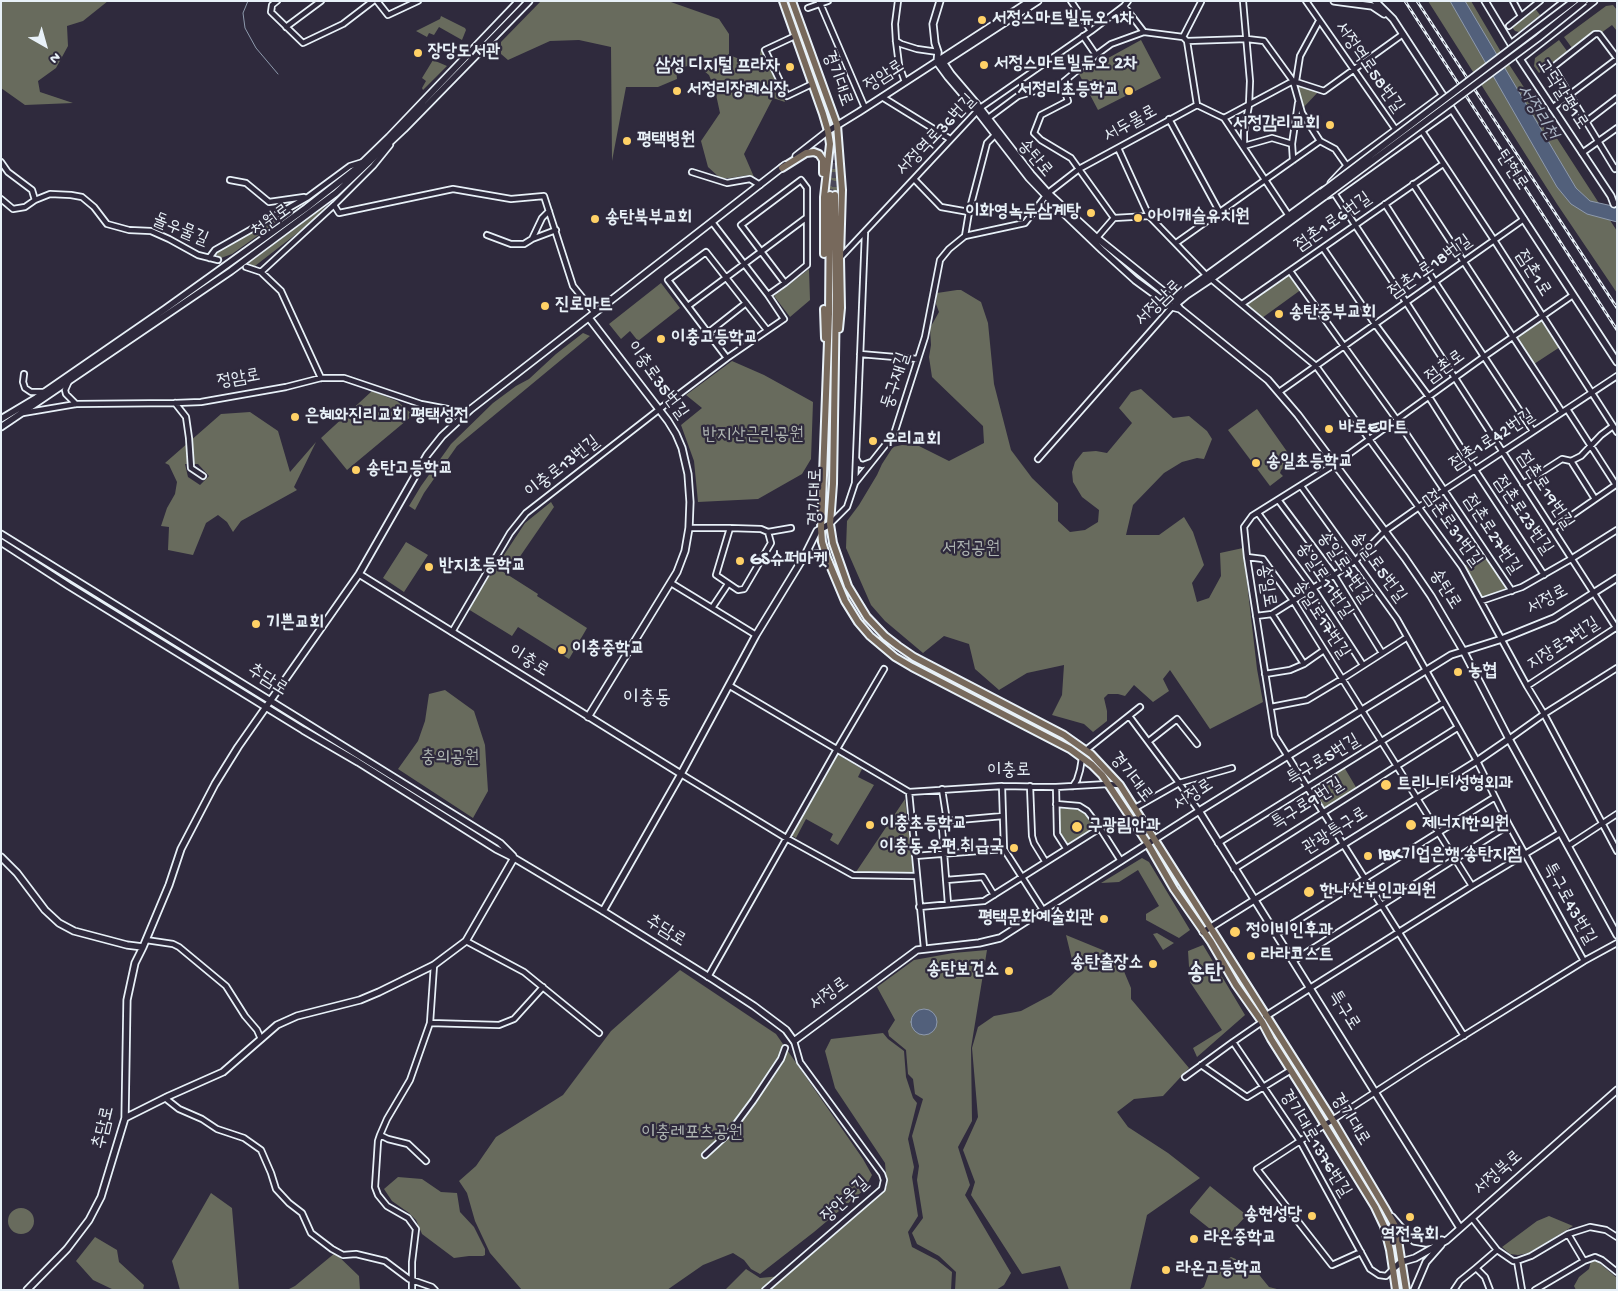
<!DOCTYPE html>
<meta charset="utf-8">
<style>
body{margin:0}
#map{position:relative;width:1618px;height:1291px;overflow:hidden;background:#2f2a3d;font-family:"Gochi Hand",sans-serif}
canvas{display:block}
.frame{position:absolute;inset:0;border:2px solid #e8f1f8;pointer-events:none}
.north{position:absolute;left:20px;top:20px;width:50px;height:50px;-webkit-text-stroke:4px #2f2a3d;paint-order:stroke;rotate:142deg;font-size:14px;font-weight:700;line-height:20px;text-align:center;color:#e8f1f8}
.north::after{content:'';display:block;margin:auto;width:18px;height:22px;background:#e8f1f8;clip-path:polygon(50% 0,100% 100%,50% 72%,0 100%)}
</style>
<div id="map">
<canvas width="1618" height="1291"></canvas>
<div class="frame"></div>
<div class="north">N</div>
</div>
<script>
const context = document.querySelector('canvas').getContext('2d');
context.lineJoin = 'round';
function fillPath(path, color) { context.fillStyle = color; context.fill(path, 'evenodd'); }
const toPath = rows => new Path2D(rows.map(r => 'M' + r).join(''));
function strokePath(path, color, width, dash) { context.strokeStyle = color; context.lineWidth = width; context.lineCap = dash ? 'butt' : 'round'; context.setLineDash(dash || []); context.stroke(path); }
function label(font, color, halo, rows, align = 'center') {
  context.font = font + ' "Gochi Hand","Poor Story",sans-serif'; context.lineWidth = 4.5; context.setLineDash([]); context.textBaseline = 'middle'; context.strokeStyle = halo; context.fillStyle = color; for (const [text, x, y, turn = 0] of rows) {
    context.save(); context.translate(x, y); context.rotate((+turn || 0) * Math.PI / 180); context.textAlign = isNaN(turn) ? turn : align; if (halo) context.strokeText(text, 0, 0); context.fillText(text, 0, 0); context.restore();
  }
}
const green = toPath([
 [1,1,108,1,83,21,67,26,68,46,56,68,38,81,40,92,73,103,25,105,1,88],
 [541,1,668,1,719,19,729,34,729,55,758,66,761,48,785,102,773,98,744,154,754,177,749,175,730,178,720,178,708,167,701,141,720,113,715,90,709,75,695,64,676,69,677,79,658,87,626,87,612,161,611,47,579,40,550,41,508,60,501,54,501,42],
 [1428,1,1471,1,1501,52,1617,231,1617,293,1557,204],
 [1613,5,1617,10,1617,31,1612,25,1601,33,1600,30,1595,30,1572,48,1564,37,1606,6],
 [1534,7,1540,15,1519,32,1515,31,1511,26],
 [441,16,465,28,466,30,462,40,439,27,434,35,429,33,427,37,416,31,440,19],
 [1141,40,1161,78,1098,110,1079,74],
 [1559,40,1567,51,1539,73,1534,66,1535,58],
 [433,60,447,66,423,90,422,88,426,81,422,78],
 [1301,84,1319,91,1303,108,1298,89],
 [833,167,837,169,841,195,827,195,830,169],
 [306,201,232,254,221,258,217,255,218,249],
 [328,204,309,224,255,266,246,265],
 [809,269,810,300,790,317,774,296],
 [1290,273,1302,289,1262,318,1245,304],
 [661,283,680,308,638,341,630,331,621,339,609,324],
 [957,290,961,290,981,302,988,323,994,384,1011,450,1032,478,1058,503,1058,521,1070,532,1085,530,1098,522,1099,510,1082,497,1073,482,1072,472,1075,462,1083,452,1096,451,1107,453,1132,423,1119,408,1131,392,1141,389,1173,418,1189,416,1207,431,1212,439,1204,459,1197,458,1182,462,1164,473,1133,505,1126,535,1159,535,1184,517,1193,532,1204,565,1192,583,1197,602,1209,598,1221,576,1220,553,1243,548,1257,669,1263,702,1210,729,1170,670,1163,679,1169,691,1153,702,1134,685,1125,696,1118,694,1108,694,1104,698,1107,711,1107,721,1093,732,1084,724,1052,715,1062,695,1064,665,1027,673,999,690,975,669,969,644,944,636,923,653,885,621,871,605,846,548,847,521,859,505,877,475,882,464,893,447,902,445,919,446,949,461,984,443,983,426,932,377,929,357,931,345,930,328,939,312,936,304,937,293],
 [1541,318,1553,334,1560,347,1534,364,1513,337],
 [583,333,590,336,457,446,424,493,415,510,409,506,421,486,451,444,493,403,516,386,529,379,556,354],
 [732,361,764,375,813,402,811,459,802,474,758,499,698,502,694,461,681,425,702,408,686,395],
 [372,391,397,401,413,415,347,470,321,438],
 [1257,409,1293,460,1281,470,1280,473,1283,476,1270,486,1228,430],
 [250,412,278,431,290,472,316,442,294,487,297,490,241,521,233,532,227,522,218,515,206,523,193,555,168,550,169,527,161,526,167,508,175,494,177,482,169,465,165,463,221,414],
 [185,464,198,464,209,476,200,485,188,477],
 [551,502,554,507,510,571,498,564,525,523],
 [406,542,428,555,404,592,383,578],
 [1487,557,1508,588,1482,598,1465,565],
 [494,566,538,594,537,596,587,628,569,659,518,627,512,636,468,609],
 [445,690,474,711,485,745,488,791,473,818,398,769,418,741,425,721,429,694],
 [838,754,862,769,858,777,874,785,838,845,830,840,833,834,806,819,796,838,791,835],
 [1344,767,1357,789,1325,808,1314,792,1315,783],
 [905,799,913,872,856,872],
 [1059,808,1082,810,1096,828,1068,846,1060,833],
 [1142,858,1149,862,1190,930,1179,938,1146,920,1146,914,1159,906,1138,870,1119,882,1101,883],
 [1157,933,1174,943,1163,950,1153,934],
 [1066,935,1105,951,1123,969,1131,988,1131,999,1189,1068,1163,1096,1134,1099,1117,1112,1128,1127,1168,1153,1200,1178,1147,1215,1130,1290,1069,1290,1060,1266,1022,1274,971,1195,975,1182,963,1150,978,1117,972,1048,978,1027,994,1016,1021,1011,1051,995,1075,972],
 [1203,945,1245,1015,1197,1057,1193,1048,1222,1030,1190,982,1188,951],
 [987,950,971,1048,972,1121,958,1147,970,1185,965,1195,1011,1273,1004,1285,996,1290,955,1290,956,1272,939,1256,917,1244,912,1233,923,1218,917,1180,919,1166,912,1136,923,1099,915,1094,913,1079,908,1074,906,1050,889,1036,888,1031,895,1020,877,987,914,960,953,953],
 [680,970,776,1034,863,1159,872,1175,864,1190,814,1232,760,1274,751,1269,744,1260,733,1253,703,1265,667,1290,522,1290,490,1253,475,1221,467,1193,459,1181,476,1166,496,1137,563,1095,611,1031],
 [883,1033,888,1039,904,1051,906,1077,913,1098,917,1103,908,1139,914,1167,912,1177,918,1216,908,1232,912,1247,937,1260,952,1272,951,1290,725,1290,746,1269,760,1278,781,1276,887,1187,885,1163,835,1088,825,1051,831,1039],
 [398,1177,422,1179,441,1192,457,1193,460,1212,474,1227,485,1249,485,1255,483,1256,469,1256,454,1258,422,1234,416,1220,409,1213,392,1201,384,1189],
 [1210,1186,1244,1213,1245,1217,1224,1240,1190,1213,1190,1210],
 [211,1193,232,1208,239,1290,180,1290,172,1261],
 '8 1221a13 13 0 1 1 26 0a13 13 0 1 1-26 0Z',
 [1549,1216,1573,1226,1529,1253,1518,1255,1510,1254,1502,1247,1537,1221],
 [95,1237,117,1250,119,1262,144,1285,143,1290,114,1290,93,1280,76,1261],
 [335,1253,359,1276,360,1290,287,1290,295,1286],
 [1231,1257,1252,1266,1269,1287,1281,1290,1199,1290,1204,1287,1209,1273],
 [1591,1261,1597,1261,1617,1278,1617,1290,1576,1290,1574,1286,1579,1277,1589,1269]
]);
const water = toPath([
 [1450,1,1465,1,1576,188,1590,201,1617,207,1617,222,1587,214,1571,204,1557,187,1450,1],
 '911 1022a13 13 0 1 1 26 0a13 13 0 1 1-26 0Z'
]);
const stream = toPath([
 [248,1,243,13,245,28,256,48,278,74]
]);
const streetTunnel = toPath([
 [218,260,246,267]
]);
const primaryTunnel = toPath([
 [786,1,800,40],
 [810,68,832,132],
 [834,127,835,195],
 [830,195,831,172]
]);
const street = toPath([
 [277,1,272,5,271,12,303,43,343,24,373,1],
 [377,1,388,15,418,1],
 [819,1,865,108],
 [898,1,895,24,896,41,899,65,905,82],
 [1071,1,1091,31],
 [1243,1,1250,81,1249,105,1244,132,1244,146,1272,138,1292,144],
 [1306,1,1396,130],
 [1513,1,1521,16],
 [1124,6,1144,32],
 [808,8,828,1],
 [1509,26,1540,1],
 [286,27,321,1],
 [795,36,765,50,787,96,812,84],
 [1083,36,1096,55],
 [1183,37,1201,2],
 [896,41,901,44,917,49,938,52],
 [1187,41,1197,105,1224,118,1289,216],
 [1617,58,1599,34,1595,34,1553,67,1615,169,1617,167],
 [1296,81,1300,56,1319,21],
 [1062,83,1068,101,1041,115,1034,133,1041,140,1071,158,1114,218],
 [882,97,950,139],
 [1552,108,1617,59],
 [1224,118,1293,81,1324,91,1403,34],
 [987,119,1018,96,1062,83,1096,55,1111,44,1144,32,1183,37,1187,41,1247,39,1264,41,1293,81,1302,113,1320,141],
 [1169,119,1219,211],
 [1587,121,1617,98],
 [1422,131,1494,240,1617,432],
 [1118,148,1149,216],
 [1582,153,1617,128],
 [1293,160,1292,144,1298,103],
 [1,162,8,172,32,190,35,200],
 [692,172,727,183,750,179,760,185],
 [914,179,941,207,969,212],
 [230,180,246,183,269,202,304,197],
 [1413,184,1562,412],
 [1334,193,1406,302,1617,629],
 [1,199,13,209,25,207,35,200,50,194,71,195,82,197,94,207,107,224,129,230,151,231,169,239,198,255,218,260],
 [1385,204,1435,282,1533,431],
 [334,205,339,213,453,189,511,199,544,196,573,286,595,313],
 [1114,218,1149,216,1207,276],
 [487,235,511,244,524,244,532,239,556,230],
 [965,236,969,212,987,143,995,135],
 [532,239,542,218,549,211],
 [1095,240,1114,218],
 [1176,243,1320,141,1335,149,1347,166],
 [1323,248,1375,324,1429,397,1475,470,1544,575],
 [209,258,215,250,308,197,350,166,363,162],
 [840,258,980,108,1091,31,1124,6,1128,1],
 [246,267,261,272,281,291,321,378],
 [1290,271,1397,420,1512,591],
 [261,272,334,205,373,166,390,145],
 [1211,279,1316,366,1462,567,1527,686,1544,714,1617,851],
 [768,295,785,283,741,225,801,180,807,188,807,265,785,283],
 [1242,304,1443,164],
 [688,306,806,218],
 [709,332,746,303],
 [860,354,918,359],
 [727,358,668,280,706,252,767,330],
 [24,374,23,382,25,388,31,392,44,392],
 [69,381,65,390,66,394,76,404],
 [1279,392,1524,219],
 [175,403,186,417,189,438,191,468,203,476],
 [1567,409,1616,485],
 [23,413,76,404,175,403,201,402,286,387,321,378,344,378,421,404,453,410,465,414],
 [1038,459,1172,307],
 [857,460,859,464,863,465,871,462],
 [1571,461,1581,456,1601,435,1613,426],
 [855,483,865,233],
 [1523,484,1562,459,1571,461,1595,499],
 [1301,486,1397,619,1477,761,1509,825,1584,961],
 [1279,501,1334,575,1382,653],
 [1258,513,1313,588,1363,665],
 [830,524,847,507,855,483,894,434,925,337,940,260,949,249,965,236,1025,223,1048,193,1079,169,1197,105],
 [689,528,730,528],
 [730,528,761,529,768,532,771,543,744,589,738,590,716,575,730,528],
 [1552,529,1617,484],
 [768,532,791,528],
 [1247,557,1263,559,1294,602,1472,886],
 [671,583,756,635],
 [1481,601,1522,587,1571,559,1617,530],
 [712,608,728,584],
 [1272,614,1304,664],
 [1256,616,1272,614,1334,575,1355,561,1385,531,1419,507,1617,376],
 [452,632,510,533,526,513,670,401,727,358,784,319,768,295,712,222],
 [1265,674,1290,670,1304,664,1324,650],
 [730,686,909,792,1002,786,1056,787,1108,784,1119,785],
 [1527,686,1617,627],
 [1271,707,1307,700,1342,679,1406,638],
 [1129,716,1179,783,1199,811],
 [1509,739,1544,714,1617,668],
 [1149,741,1177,719,1197,744],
 [1086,750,1140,707],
 [681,774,786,838,853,875,916,876],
 [1002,786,1004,849,1043,910],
 [1030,786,1032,836,1034,843,1045,861],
 [1073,786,1077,780,1080,770,1082,758],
 [1056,787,1057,834,1066,848],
 [942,789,947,821,942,828,948,904],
 [909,792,924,948],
 [1056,804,1079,806,1087,811,1100,828,1121,861],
 [1135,808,1179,783,1232,768],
 [947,821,1003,816],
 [1218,843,1443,703],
 [1568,846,1617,814],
 [915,856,1004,849],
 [1234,869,1457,728],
 [946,880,983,877,994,895],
 [919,907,984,901,1100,828],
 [1276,934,1495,797],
 [146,940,173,944,179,947,226,986,245,1016,257,1030,261,1039],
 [466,941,524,972,599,1033],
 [1293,961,1509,825],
 [434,965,430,1023,499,1025,514,1019,543,987],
 [708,977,837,749,884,669],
 [1310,988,1472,886,1560,833],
 [1262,1022,1233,1042,1300,1141,1370,1269,1379,1275,1386,1276,1393,1269],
 [1464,1036,1275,736,1247,557,1244,527,1252,516,1335,464,1485,356,1573,295],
 [1201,1065,1247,1097,1291,1070],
 [1185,1077,1233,1042],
 [165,1098,179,1109,202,1119,217,1129,244,1138,261,1150,271,1173,276,1189,289,1203,302,1213,311,1233,332,1249,343,1255,356,1254,385,1261,409,1279,432,1287,435,1290],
 [380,1135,378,1141,375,1187,378,1195,387,1206,408,1218,416,1229,412,1262,412,1290],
 [705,1155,730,1132,753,1101,781,1059,785,1048],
 [426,1161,408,1144,388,1139,380,1135,387,1119,410,1080,430,1023],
 [1472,1218,1497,1250,1513,1261,1517,1261,1531,1256,1568,1234,1590,1227,1606,1230,1617,1237],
 [1568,1234,1584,1261,1595,1257,1602,1260,1617,1272],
 [1361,1252,1332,1265,1257,1169,1423,1061,1584,961,1617,943],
 [1517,1261,1522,1290],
 [1476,1268,1497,1250],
 [765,1290,882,1189,884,1180,882,1174,800,1062,794,1041],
 [1454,1290,1460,1281,1476,1268,1485,1277,1490,1290],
 [1535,1290,1584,1261]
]);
const secondary = toPath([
 [940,1,933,24,935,43,938,52,937,62,948,77,977,111,1029,178,1052,202,1102,250,1135,280,1172,307,1180,309],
 [1334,1,1372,6,1384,14],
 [1375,1,1393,19,1617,362],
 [1485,1,1520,59,1611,196,1614,204],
 [1511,44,1565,1],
 [941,59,951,74,980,108,1031,174,1048,193,1097,238,1173,299,1180,309,1268,380,1298,415,1405,558,1431,596,1464,652,1509,739,1617,935],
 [1520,59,1594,1],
 [941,64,1038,1],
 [796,156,828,131,859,112,1030,1],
 [1331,183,1347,166,1443,95],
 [1170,302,1324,190],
 [1175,305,1187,295,1211,279,1325,196,1334,193,1452,109],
 [1,419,36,398,165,309,306,208,357,168,389,137,519,1],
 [1,427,231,271,336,193,404,129,529,1],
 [1,534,500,843,513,856],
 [1,542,69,586,303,730,358,762,496,849,514,858,603,911,714,980,754,1006,786,1030,794,1041,917,950,979,943,1000,938,1199,811,1451,655,1502,639,1554,618,1617,578],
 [805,555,818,554,829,563],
 [359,574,681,774],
 [588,717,677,572,685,551,689,528,690,502,688,474,682,448,676,434,668,421,589,318],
 [1199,811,1460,1228],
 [1,857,17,873,45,910,59,923,74,931,127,945,143,947],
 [603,911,681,774,756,635,805,555,817,531,830,524],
 [1203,932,1477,761,1509,739],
 [1266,1016,1310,988],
 [125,1118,169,1096,223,1072,277,1025,297,1016,360,1000,379,992,434,965,466,941,514,858],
 [1392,1217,1404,1231,1414,1241,1426,1243,1442,1240],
 [1393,1269,1401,1262,1415,1258,1447,1240,1617,1090],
 [27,1290,67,1249,89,1220,101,1197,125,1118,127,1000,135,963,143,947,169,885,181,849,215,784,238,747,359,574,427,455,442,436,471,409,785,165],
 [1414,1290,1426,1262,1441,1245]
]);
const primary = toPath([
 [783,1,823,114,828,131,830,144,824,197,824,254],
 [792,1,837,125,842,190,840,258,841,308,839,329],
 [782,168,806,153,814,152,819,154,823,160,823,173],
 [830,195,829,314,821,529,822,542,827,558,845,601,858,622,870,636,895,657,912,667,1070,749,1092,765,1102,775,1148,844,1174,889,1211,942,1236,985,1262,1022,1271,1039,1302,1088,1375,1207,1384,1226,1390,1250,1396,1290],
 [835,195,836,295,833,484,830,524,833,543,848,586,867,617,885,636,898,646,914,657,1064,735,1091,754,1120,785,1332,1119,1385,1208,1395,1226,1398,1240,1406,1290],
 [824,309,825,338]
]);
const rail = toPath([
 [1405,1,1617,330],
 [1417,1,1617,308]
]);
const secondaryBridge = toPath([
 [1322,192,1574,1],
 [1325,196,1538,38,1584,1]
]);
const markers = [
 [982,20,5,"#ffd166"],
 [418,53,5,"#ffd166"],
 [984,65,5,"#ffd166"],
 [790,67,5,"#ffd166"],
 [677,91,5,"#ffd166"],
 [1129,91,5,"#ffd166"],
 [1330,125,5,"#ffd166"],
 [627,141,5,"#ffd166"],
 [1091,213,5,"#ffd166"],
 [1138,218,5,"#ffd166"],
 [595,219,5,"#ffd166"],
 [545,306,5,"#ffd166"],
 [1279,314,5,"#ffd166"],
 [661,339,5,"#ffd166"],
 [295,417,5,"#ffd166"],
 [1329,429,5,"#ffd166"],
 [873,441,5,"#ffd166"],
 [1256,463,5,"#ffd166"],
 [356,470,5,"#ffd166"],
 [740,561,5,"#ffd166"],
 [429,567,5,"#ffd166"],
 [256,624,5,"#ffd166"],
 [562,650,5,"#ffd166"],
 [1458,672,5,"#ffd166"],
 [1386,785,6,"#ffd166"],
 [870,825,5,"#ffd166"],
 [1411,825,6,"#ffd166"],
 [1077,827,6,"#ffd166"],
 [1014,848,5,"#ffd166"],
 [1368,856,5,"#ffd166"],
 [1309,892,6,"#ffd166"],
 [1104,919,5,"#ffd166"],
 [1235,932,6,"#ffd166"],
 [1251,956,5,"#ffd166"],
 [1153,964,5,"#ffd166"],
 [1009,971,5,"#ffd166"],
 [1312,1216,5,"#ffd166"],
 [1410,1217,5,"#ffd166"],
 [1194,1239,5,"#ffd166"],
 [1166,1270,5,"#ffd166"]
];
const poiNames = [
 ["서정스마트빌듀오 1차",992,20],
 ["장당도서관",428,53],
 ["서정스마트빌듀오 2차",994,65],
 ["삼성 디지털 프라자",780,67,"right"],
 ["서정리장례식장",687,91],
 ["서정리초등학교",1119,91,"right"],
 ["서정감리교회",1320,125,"right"],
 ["평택병원",637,141],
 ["이화영녹두삼계탕",1081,213,"right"],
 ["아이캐슬유치원",1148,218],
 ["송탄북부교회",605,219],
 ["진로마트",555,306],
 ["송탄중부교회",1289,314],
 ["이충고등학교",671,339],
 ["은혜와진리교회 평택성전",305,417],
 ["바로E마트",1339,429],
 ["우리교회",883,441],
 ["송일초등학교",1266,463],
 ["송탄고등학교",366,470],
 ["GS슈퍼마켓",750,561],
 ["반지초등학교",439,567],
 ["기쁜교회",266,624],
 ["이충중학교",572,650],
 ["농협",1468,672],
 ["트리니티성형외과",1397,785],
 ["이충초등학교",880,825],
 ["제너지한의원",1422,825],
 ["구광림안과",1088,827],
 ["이충동 우편 취급국",1004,848,"right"],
 ["IBK기업은행 송탄지점",1378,856],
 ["한나산부인과의원",1320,892],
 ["평택문화예술회관",1094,919,"right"],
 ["정이비인후과",1246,932],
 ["라라코스트",1261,956],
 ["송탄출장소",1143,964,"right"],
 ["송탄보건소",999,971,"right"],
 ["송현성당",1302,1216,"right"],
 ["역전육회",1410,1236,"center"],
 ["라온중학교",1204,1239],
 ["라온고등학교",1176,1270]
];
const streetNames = [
 ["서정역로58번길",1368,68,55],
 ["정암로",885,77,-33],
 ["경기대로",836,79,70],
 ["고덕갈평1로",1561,95,57],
 ["서두물로",1131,125,-29],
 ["서정역로36번길",937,136,-46],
 ["송탄로",1034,159,50],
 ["탄현로",1511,171,57],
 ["청원로",272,222,-36],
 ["점촌1로6번길",1334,223,-35],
 ["돌우물길",180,231,22],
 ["점촌1로18번길",1431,268,-35],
 ["점촌1로",1532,274,58],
 ["서정남로",1160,304,-44],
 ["점촌로",1446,368,-36],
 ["정암로",239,380,-10],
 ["이충로35번길",656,381,54],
 ["둥구재길",897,381,-72],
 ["점촌1로42번길",1493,441,-33],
 ["이충로13번길",563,468,-38],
 ["점촌로19번길",1544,491,57],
 ["경기대로",817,497,-89],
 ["점촌로23번길",1522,516,56],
 ["점촌로31번길",1451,529,55],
 ["점촌로27번길",1491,535,57],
 ["송일로7번길",1343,568,56],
 ["송일로5번길",1377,568,54],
 ["송일로11번길",1323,581,56],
 ["송일로",1265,586,81],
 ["송탄로",1444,590,58],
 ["서정로",1548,601,-28],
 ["송일로17번길",1320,620,57],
 ["지장로7번길",1564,645,-33],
 ["이충로",528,662,32],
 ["추담로",267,681,32],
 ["특구로5번길",1324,761,-31],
 ["이충로",1009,772,-1],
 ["경기대로",1130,778,52],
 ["서정로",1194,796,-33],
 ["특구로9번길",1308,805,-32],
 ["관광특구로",1336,832,-32],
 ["특구로43번길",1568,904,61],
 ["추담로",665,932,32],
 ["서정로",830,995,-36],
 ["특구로",1343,1011,58],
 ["경기대로",1349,1120,58],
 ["추담로",105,1128,-77],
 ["경기대로1376번길",1314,1144,59],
 ["서정북로",1499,1174,-41],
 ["장안웃길",846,1201,-43]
];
const parkNames = [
 ["반지산근린공원",753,436],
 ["서정공원",971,550],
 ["충의공원",450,759],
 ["이충레포츠공원",692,1134]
];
const waterNames = [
 ["서정리천",1536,113,58]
];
const quarterNames = [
 ["이충동",647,700]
];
const districtNames = [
 ["송탄",1205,975]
];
fillPath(green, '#686b5d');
fillPath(water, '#52607b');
strokePath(water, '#8e9aad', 1);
strokePath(stream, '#8e9aad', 1);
strokePath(streetTunnel, '#4b4859', 4.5, [4.5, 2]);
strokePath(primaryTunnel, '#4b4859', 6, [6, 3]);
strokePath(street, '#e8f1f8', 8);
strokePath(secondary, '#e8f1f8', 9);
strokePath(primary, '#e8f1f8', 10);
strokePath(street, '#2f2a3d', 4.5);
strokePath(secondary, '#2f2a3d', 5.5);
strokePath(primary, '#77695c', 6);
strokePath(rail, '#e8f1f8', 3);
strokePath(rail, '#2f2a3d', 1, [4]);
strokePath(secondaryBridge, '#e8f1f8', 9, []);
strokePath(secondaryBridge, '#2f2a3d', 5.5);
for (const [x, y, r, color] of markers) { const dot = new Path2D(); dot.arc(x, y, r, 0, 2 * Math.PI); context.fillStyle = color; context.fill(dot); strokePath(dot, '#2f2a3d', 2); }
label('bold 18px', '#e8f1f8', '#2f2a3d', poiNames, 'left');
label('18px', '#e8f1f8', '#2f2a3d', streetNames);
label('18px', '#aeb5b2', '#2f2a3d', parkNames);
label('italic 19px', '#acb7c6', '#2f2a3d', waterNames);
label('20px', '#e8f1f8', '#2f2a3d', quarterNames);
label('bold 22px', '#e8f1f8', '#2f2a3d', districtNames);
</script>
